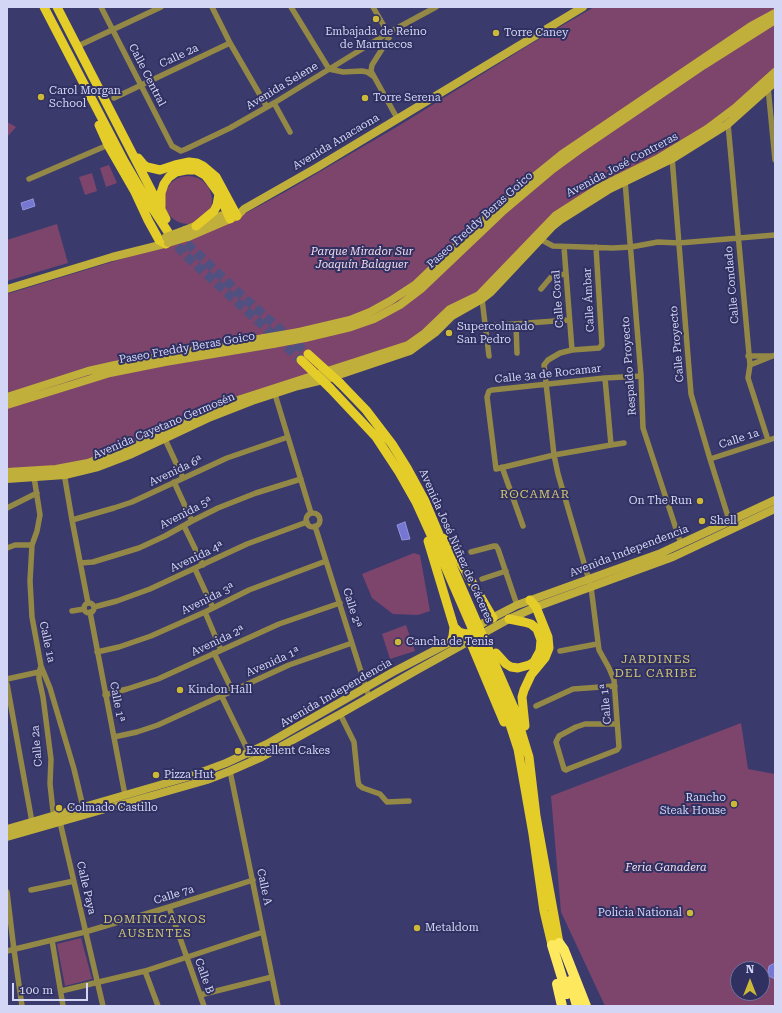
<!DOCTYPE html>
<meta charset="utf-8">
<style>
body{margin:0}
#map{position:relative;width:782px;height:1013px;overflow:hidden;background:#3a3a6d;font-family:"Roboto Serif",serif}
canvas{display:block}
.frame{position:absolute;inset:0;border:8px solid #d3d6f5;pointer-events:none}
.north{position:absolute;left:730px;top:961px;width:40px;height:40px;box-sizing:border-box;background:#303061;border:1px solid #71729c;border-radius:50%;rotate:0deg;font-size:11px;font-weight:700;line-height:16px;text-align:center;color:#d3d6f5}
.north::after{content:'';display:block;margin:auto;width:14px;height:18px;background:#ccb938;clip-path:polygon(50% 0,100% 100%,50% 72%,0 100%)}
.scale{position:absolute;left:12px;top:983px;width:76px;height:18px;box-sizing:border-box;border:2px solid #d3d6f5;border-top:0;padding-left:5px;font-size:12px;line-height:14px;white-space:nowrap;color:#d3d6f5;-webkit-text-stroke:3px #303061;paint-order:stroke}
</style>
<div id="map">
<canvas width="782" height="1013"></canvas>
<div class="frame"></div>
<div class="north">N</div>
<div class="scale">100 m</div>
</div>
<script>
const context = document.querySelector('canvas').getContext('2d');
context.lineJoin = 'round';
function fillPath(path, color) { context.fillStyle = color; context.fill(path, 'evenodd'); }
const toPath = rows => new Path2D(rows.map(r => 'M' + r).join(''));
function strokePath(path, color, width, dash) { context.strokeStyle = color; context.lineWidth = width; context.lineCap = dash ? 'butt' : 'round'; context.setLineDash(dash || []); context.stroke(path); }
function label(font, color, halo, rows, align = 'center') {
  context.font = font + ' "Roboto Serif",serif'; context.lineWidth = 4; context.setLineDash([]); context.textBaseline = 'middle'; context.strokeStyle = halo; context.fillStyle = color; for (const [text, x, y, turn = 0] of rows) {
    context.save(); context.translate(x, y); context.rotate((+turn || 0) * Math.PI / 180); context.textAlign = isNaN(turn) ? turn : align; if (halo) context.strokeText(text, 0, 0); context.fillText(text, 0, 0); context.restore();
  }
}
const green = toPath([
 [594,7,775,7,775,68,740,101,686,140,617,175,481,289,412,340,161,431,76,464,7,471,7,294,190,238,235,219,285,192,400,125,529,45],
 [7,122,16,127,7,137],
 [109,165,117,183,106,187,100,168],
 [92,173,97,191,85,195,79,177],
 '164 200a24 24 0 1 1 48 0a24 24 0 1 1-48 0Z',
 [57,224,68,263,7,281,7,240],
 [414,553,420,555,430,611,418,615,393,614,372,598,362,574],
 [406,625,415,651,390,659,382,634],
 [741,723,748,769,775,774,775,1004,770,1006,605,1006,561,912,551,796],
 [738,969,762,969,762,993,738,993],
 [81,938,92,979,65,986,57,944]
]);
const water = toPath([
 [33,199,35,206,23,210,21,203,33,199],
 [405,522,410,539,402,540,397,525,405,522],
 [775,963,775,979,769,976,768,971,769,966,775,963]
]);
const primaryTunnel = toPath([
 [177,234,238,292,308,354],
 [170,235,184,254,301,360]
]);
const street = toPath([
 [101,7,172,146,181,151,186,149,230,128,274,103,388,33,436,7],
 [212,7,230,43,267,107],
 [291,7,329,69],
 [373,7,388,33,389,38,372,65,371,71,397,118],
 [78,46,161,7],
 [329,69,343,72,362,71,367,72,373,76],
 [768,87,775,160],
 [114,98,230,43],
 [274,103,290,132],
 [725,117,728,124,750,365,748,378,768,440],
 [672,157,691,394,710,459,730,523],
 [29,179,108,145],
 [625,181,641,376,643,428,681,544],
 [538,238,553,246,613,248,631,247,658,242,679,243,775,235],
 [564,247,572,350],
 [596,247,602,345,599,348,572,350,560,353,548,360,544,365,554,455,558,474,591,587,599,650,609,668,614,680,619,747,617,750,568,769,566,770,564,769,556,742,559,736,576,727,585,724,617,724],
 [541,289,552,276,566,274],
 [482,299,489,356],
 [516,324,517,353],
 [486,326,569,320],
 [748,356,771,356],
 [750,365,775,355],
 [605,378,611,445,554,455,496,469,487,397,489,391,492,390,586,380,605,378,641,376],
 [274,391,311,513],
 [164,437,183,478],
 [611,445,624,443],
 [710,459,775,438],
 [502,467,523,526],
 [64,473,72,520,88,603],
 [34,477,40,515,37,531,32,545,30,581,32,617,41,666,50,688,74,769,83,807],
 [174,482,192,521],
 [7,508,37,493],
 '306 520a7 7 0 1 1 14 0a7 7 0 1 1-14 0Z',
 [72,520,114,508,132,502,227,458,288,437],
 [184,526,203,565],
 [315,526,369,697],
 [7,548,15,545,32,545],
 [471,552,494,546,496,546,498,549,517,605],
 [81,563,93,562,139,548,165,536,192,521,218,508,256,493,301,479],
 [195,569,213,608],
 [482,579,506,571],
 '84 608a5 5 0 1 1 10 0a5 5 0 1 1-10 0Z',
 [94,607,117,601,150,589,247,544,307,522],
 [72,611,84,609],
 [90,612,125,795],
 [205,612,221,650],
 [560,651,597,644],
 [97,652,119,647,151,636,205,612,249,590,326,561],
 [214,653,233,692],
 [41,666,39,672,39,679,43,697,51,759,50,784,53,811,54,815,60,822,103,1006],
 [7,679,39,672],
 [7,684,32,822],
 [105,695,127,689,158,679,279,624,340,603],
 [222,697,253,761],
 [536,706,573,689,615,686],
 [340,714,354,742,358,781,359,785,363,788,380,794,387,802,409,801],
 [114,737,137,732,158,725,289,665,352,643],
 [230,771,278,1006],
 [31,890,74,881],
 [7,892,14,950,22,1006],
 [169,907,204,1006],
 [52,940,63,1006],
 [7,951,85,932,169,907,253,880],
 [145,971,158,1006],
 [61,991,145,971,263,932],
 [200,995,272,977]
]);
const secondary = toPath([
 [185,230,233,211],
 [188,237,237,216,244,209,316,168,583,7],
 [7,289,112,257,168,243],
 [299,332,350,320,370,312,390,301,416,284,499,205,562,154,751,26,775,13],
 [305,338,351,327,374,319,400,305,421,289,502,212,553,169,579,150,704,65,775,20],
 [7,397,88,371,115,365,264,338],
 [7,405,110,373,165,362,273,344],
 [7,472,56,469,88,463,120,451,241,399,408,345,425,333,450,309,479,295,556,215,600,187,659,158,707,129,735,108,775,72],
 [7,479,65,475,98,467,132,454,211,417,252,401,298,386,327,379,410,351,436,332,452,316,482,299,491,292,552,227,562,219,608,190,672,159,728,124,775,82],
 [7,829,191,776,226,763,267,744,393,672,466,634,488,620,517,605,661,553,775,500],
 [7,837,207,780,230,771,262,757,340,714,417,670,509,619,536,607,673,557,775,509]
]);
const primary = toPath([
 [44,7,124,161,145,197,168,232],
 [57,7,166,219],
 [99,125,108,145,135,192,148,220,159,240,166,244],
 [138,158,143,164,147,167,160,170,175,165,189,162,197,163,203,166,216,177,237,216],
 [161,207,161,193,164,184,169,177,176,172,186,170,196,170,205,175,209,180,219,194,230,219],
 [196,226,214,211,217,205,219,194],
 [340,383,366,410,392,444,407,468,425,501,451,563],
 [330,388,376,437,399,472,416,502,445,566],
 [446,538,493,618],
 [428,541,454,627,453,636,451,642],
 [454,627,459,632,466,634,470,641,504,722],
 [496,653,506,664,511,667,518,668,529,665,534,662,540,651,541,640,537,629,531,624,524,622,509,619],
 [514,708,529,757,536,816,559,943],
 [506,712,518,749,533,834,544,911,552,945],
 [525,726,522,697,524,690,531,675,545,658,549,648,548,637,536,607,530,600]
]);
const highway = toPath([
 [559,943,564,950,586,1006],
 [552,945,567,994],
 [570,981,577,1006],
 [557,984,562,1006]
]);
const secondaryBridge = toPath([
 [166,237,185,230],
 [168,243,188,237],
 [264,338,299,332],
 [273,344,305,338]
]);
const primaryBridge = toPath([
 [308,354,340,383],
 [301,360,330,388],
 [451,563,514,708],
 [445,566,479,644,506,712]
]);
const markers = [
 [376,19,4,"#ccb938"],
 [496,33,4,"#ccb938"],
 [41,97,4,"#ccb938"],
 [365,98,4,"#ccb938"],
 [449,333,4,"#ccb938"],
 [700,501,4,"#ccb938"],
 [702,521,4,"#ccb938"],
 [398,642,4,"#ccb938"],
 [180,690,4,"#ccb938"],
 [238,751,4,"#ccb938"],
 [156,775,4,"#ccb938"],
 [734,804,4,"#ccb938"],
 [59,808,4,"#ccb938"],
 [690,913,4,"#ccb938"],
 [417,928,4,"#ccb938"]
];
const poiNames = [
 ["Embajada de Reino",376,32,"center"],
 ["de Marruecos",376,45,"center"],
 ["Torre Caney",504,33],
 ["Carol Morgan",49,91],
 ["School",49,104],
 ["Torre Serena",373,98],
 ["Supercolmado",457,327],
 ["San Pedro",457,340],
 ["On The Run",692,501,"right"],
 ["Shell",710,521],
 ["Cancha de Tenis",406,642],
 ["Kindon Hall",188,690],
 ["Excellent Cakes",246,751],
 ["Pizza Hut",164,775],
 ["Rancho",726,798,"right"],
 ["Steak House",726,811,"right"],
 ["Colmado Castillo",67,808],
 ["Policia National",682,913,"right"],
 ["Metaldom",425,928]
];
const streetNames = [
 ["Calle 2a",179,56,-25],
 ["Calle Central",147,75,63],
 ["Avenida Selene",282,86,-31],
 ["Avenida Anacaona",336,142,-31],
 ["Avenida José Contreras",622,165,-28],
 ["Paseo Freddy Beras Goico",480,220,-42],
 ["Calle Condado",732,285,-95],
 ["Calle Coral",558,299,-94],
 ["Calle Ámbar",589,300,-93],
 ["Calle Proyecto",677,344,-95],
 ["Paseo Freddy Beras Goico",187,348,-10],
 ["Respaldo Proyecto",629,366,-94],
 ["Calle 3a de Rocamar",548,374,-6],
 ["Avenida Cayetano Germosén",164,426,-23],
 ["Calle 1a",739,439,-18],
 ["Avenida 6ª",176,471,-25],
 ["Avenida 5ª",186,513,-27],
 ["Avenida José Núñez de Cáceres",456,546,66],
 ["Avenida Independencia",629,551,-21],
 ["Avenida 4ª",197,557,-25],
 ["Avenida 3ª",208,599,-26],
 ["Calle 2ª",352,608,73],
 ["Avenida 2ª",218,641,-25],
 ["Calle 1a",47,642,78],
 ["Avenida 1ª",273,662,-24],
 ["Avenida Independencia",336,693,-30],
 ["Calle 1ª",117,702,79],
 ["Calle 1ª",606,704,-95],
 ["Calle 2a",37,746,-95],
 ["Calle A",264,887,78],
 ["Calle Paya",86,888,77],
 ["Calle 7a",174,895,-17],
 ["Calle B",204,976,70]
];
const parkNames = [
 ["Parque Mirador Sur",362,252],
 ["Joaquín Balaguer",362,265],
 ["Feria Ganadera",666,868]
];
const neighbourhoodNames = [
 ["ROCAMAR",535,494],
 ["JARDINES",656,659],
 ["DEL CARIBE",656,673],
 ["DOMINICANOS",155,919],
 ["AUSENTES",155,933]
];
fillPath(green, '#7d456b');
fillPath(water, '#7577d2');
strokePath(water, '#9194dc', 1);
strokePath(primaryTunnel, '#515181', 9, [9, 4.5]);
strokePath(street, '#938846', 5.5);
strokePath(secondary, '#c1af3c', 8);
strokePath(primary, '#e4cd28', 9);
strokePath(highway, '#fee95e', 10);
strokePath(secondaryBridge, '#c1af3c', 8);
strokePath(primaryBridge, '#e4cd28', 9);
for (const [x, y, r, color] of markers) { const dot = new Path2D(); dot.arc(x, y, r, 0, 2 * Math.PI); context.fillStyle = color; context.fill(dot); strokePath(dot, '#303061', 1.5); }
label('11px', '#d3d6f5', '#303061', poiNames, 'left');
label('11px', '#d3d6f5', '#303061', streetNames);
label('italic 11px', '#f3dbea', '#303061', parkNames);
context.letterSpacing = '1px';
label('12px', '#cfc375', '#303061', neighbourhoodNames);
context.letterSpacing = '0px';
</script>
